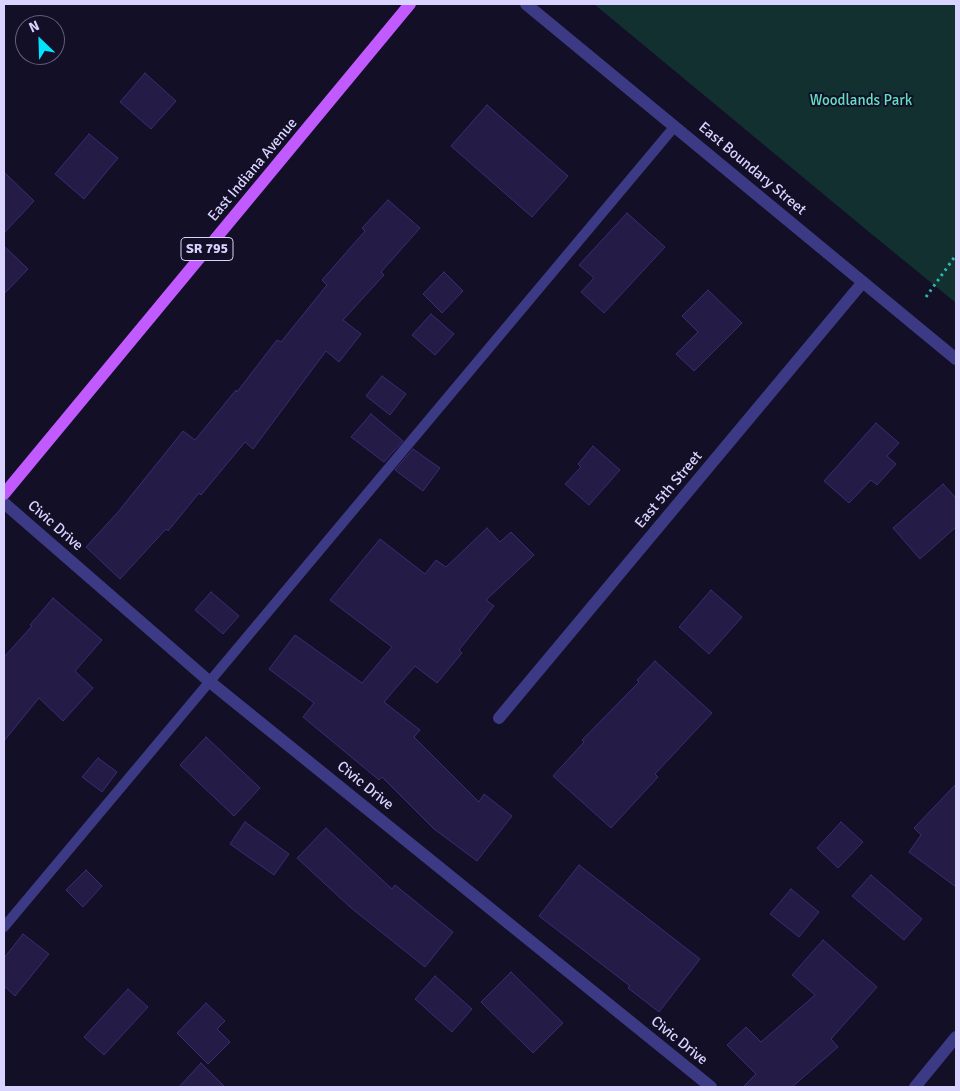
<!DOCTYPE html>
<style>
body{margin:0}
#map{position:relative;width:960px;height:1091px;overflow:hidden;background:#130f26;font-family:Signika,sans-serif}
canvas{display:block}
.frame{position:absolute;inset:0;border:5px solid #d9d4ff;pointer-events:none}
.north{position:absolute;left:15px;top:15px;width:50px;height:50px;box-sizing:border-box;background:#130f26;border:1px solid #625e7d;border-radius:50%;rotate:336deg;font-size:14px;font-weight:700;line-height:20px;text-align:center;color:#d9d4ff}
.north::after{content:'';display:block;margin:auto;width:18px;height:22px;background:#00e5ff;clip-path:polygon(50% 0,100% 100%,50% 72%,0 100%)}
</style>
<div id="map">
<canvas width="960" height="1091"></canvas>
<div class="frame"></div>
<div class="north">N</div>
</div>
<script>
const context = document.querySelector('canvas').getContext('2d');
context.lineJoin = 'round';
function fillPath(path, color) { context.fillStyle = color; context.fill(path, 'evenodd'); }
const toPath = rows => new Path2D(rows.map(r => 'M' + r).join(''));
function strokePath(path, color, width, dash) { context.strokeStyle = color; context.lineWidth = width; context.lineCap = dash ? 'butt' : 'round'; context.setLineDash(dash || []); context.stroke(path); }
function label(font, color, halo, rows, align = 'center') {
  context.font = font + ' Signika,sans-serif'; context.lineWidth = 4; context.setLineDash([]); context.textBaseline = 'middle'; context.strokeStyle = halo; context.fillStyle = color; for (const [text, x, y, turn = 0] of rows) {
    context.save(); context.translate(x, y); context.rotate((+turn || 0) * Math.PI / 180); context.textAlign = isNaN(turn) ? turn : align; if (halo) context.strokeText(text, 0, 0); context.fillText(text, 0, 0); context.restore();
  }
}
const green = toPath([
 [594,4,956,4,956,303,869,232]
]);
const building = toPath([
 [145,73,176,101,151,129,120,102,145,73],
 [487,105,568,176,532,217,451,146,487,105],
 [89,134,118,158,84,199,55,174,89,134],
 [4,172,34,201,4,233,4,172],
 [388,200,420,228,381,272,384,275,343,320,361,334,339,362,326,351,253,449,245,442,201,495,199,493,168,531,166,529,120,579,86,547,118,512,183,431,195,440,236,390,237,392,277,340,281,342,327,285,322,280,365,231,362,228,388,200],
 [627,213,665,247,604,313,581,292,594,278,579,265,627,213],
 [4,246,28,269,4,294,4,246],
 [444,272,463,291,442,313,423,294,444,272],
 [708,290,742,323,694,371,676,354,698,332,682,316,708,290],
 [431,314,454,334,435,355,412,335,431,314],
 [382,376,406,394,390,415,366,396,382,376],
 [371,414,403,441,384,462,351,437,371,414],
 [876,423,899,443,887,456,896,464,877,485,871,480,849,503,824,481,876,423],
 [593,446,620,470,589,505,565,484,581,467,578,464,593,446],
 [413,449,440,468,423,491,395,470,413,449],
 [943,484,956,498,956,527,920,559,893,528,943,484],
 [487,528,500,542,511,532,534,555,486,600,494,606,459,650,462,653,437,683,415,666,384,702,420,730,414,737,479,802,484,794,512,816,477,861,434,829,382,777,379,780,303,717,314,703,269,669,295,635,362,683,392,647,330,600,380,539,425,574,436,560,446,567,487,528],
 [711,590,742,617,709,654,679,627,711,590],
 [211,592,239,616,223,634,195,610,211,592],
 [53,598,102,640,75,671,93,688,63,721,39,698,4,741,4,657,32,626,30,625,53,598],
 [655,661,712,713,655,774,658,777,611,828,553,776,584,742,582,740,639,682,637,680,655,661],
 [206,737,260,788,234,816,180,765,206,737],
 [98,758,117,772,102,792,82,777,98,758],
 [956,784,956,887,909,852,921,835,914,828,956,784],
 [245,822,289,854,274,875,230,844,245,822],
 [841,822,863,842,838,868,817,848,841,822],
 [326,828,392,889,395,885,453,932,425,967,350,907,297,858,326,828],
 [579,865,700,959,659,1012,628,988,630,986,539,916,579,865],
 [86,870,102,886,83,907,66,890,86,870],
 [871,875,922,919,904,940,852,896,871,875],
 [791,889,819,912,799,937,770,914,791,889],
 [23,934,49,954,15,996,4,986,4,958,23,934],
 [823,940,877,987,831,1039,838,1047,792,1087,743,1087,756,1074,727,1045,746,1027,761,1042,815,995,792,975,823,940],
 [511,972,563,1023,533,1053,481,1002,511,972],
 [435,976,472,1009,452,1032,415,999,435,976],
 [128,989,148,1007,104,1055,84,1037,128,989],
 [206,1003,225,1021,217,1029,230,1042,208,1064,177,1033,206,1003],
 [201,1063,225,1087,179,1087,201,1063]
]);
const path = toPath([
 [926,297,956,255]
]);
const service = toPath([
 [4,927,675,126]
]);
const minor = toPath([
 [4,503,210,682,711,1087],
 [499,718,863,282],
 [915,1087,956,1037]
]);
const tertiary = toPath([
 [526,4,956,359]
]);
const primary = toPath([
 [4,494,410,4]
]);
const shields = [
 [207,249,52]
];
const shieldNames = [
 ["SR 795",207,249]
];
const parkNames = [
 ["Woodlands Park",861,101]
];
const streetNames = [
 ["East Boundary Street",752,169,40],
 ["East Indiana Avenue",253,170,-50],
 ["East 5th Street",669,490,-50],
 ["Civic Drive",55,526,41],
 ["Civic Drive",365,786,39],
 ["Civic Drive",679,1041,39]
];
fillPath(green, '#12302f');
fillPath(building, '#241b47');
strokePath(building, '#3b2d73', 1);
strokePath(path, '#2fb8b0', 3, [2.5, 4]);
strokePath(service, '#3d3a85', 10);
strokePath(minor, '#3d3a85', 12);
strokePath(tertiary, '#3d3a85', 12);
strokePath(primary, '#c25bff', 12);
for (const [x, y, w] of shields) { const box = new Path2D(); box.roundRect(x - w / 2, y - 11.5, w, 23, 4); context.fillStyle = '#130f26'; context.fill(box); strokePath(box, '#d9d4ff', 1); }
label('bold 14px', '#d9d4ff', null, shieldNames);
label('15px', '#5fe0c0', '#130f26', parkNames);
label('15px', '#d9d4ff', '#130f26', streetNames);
</script>
